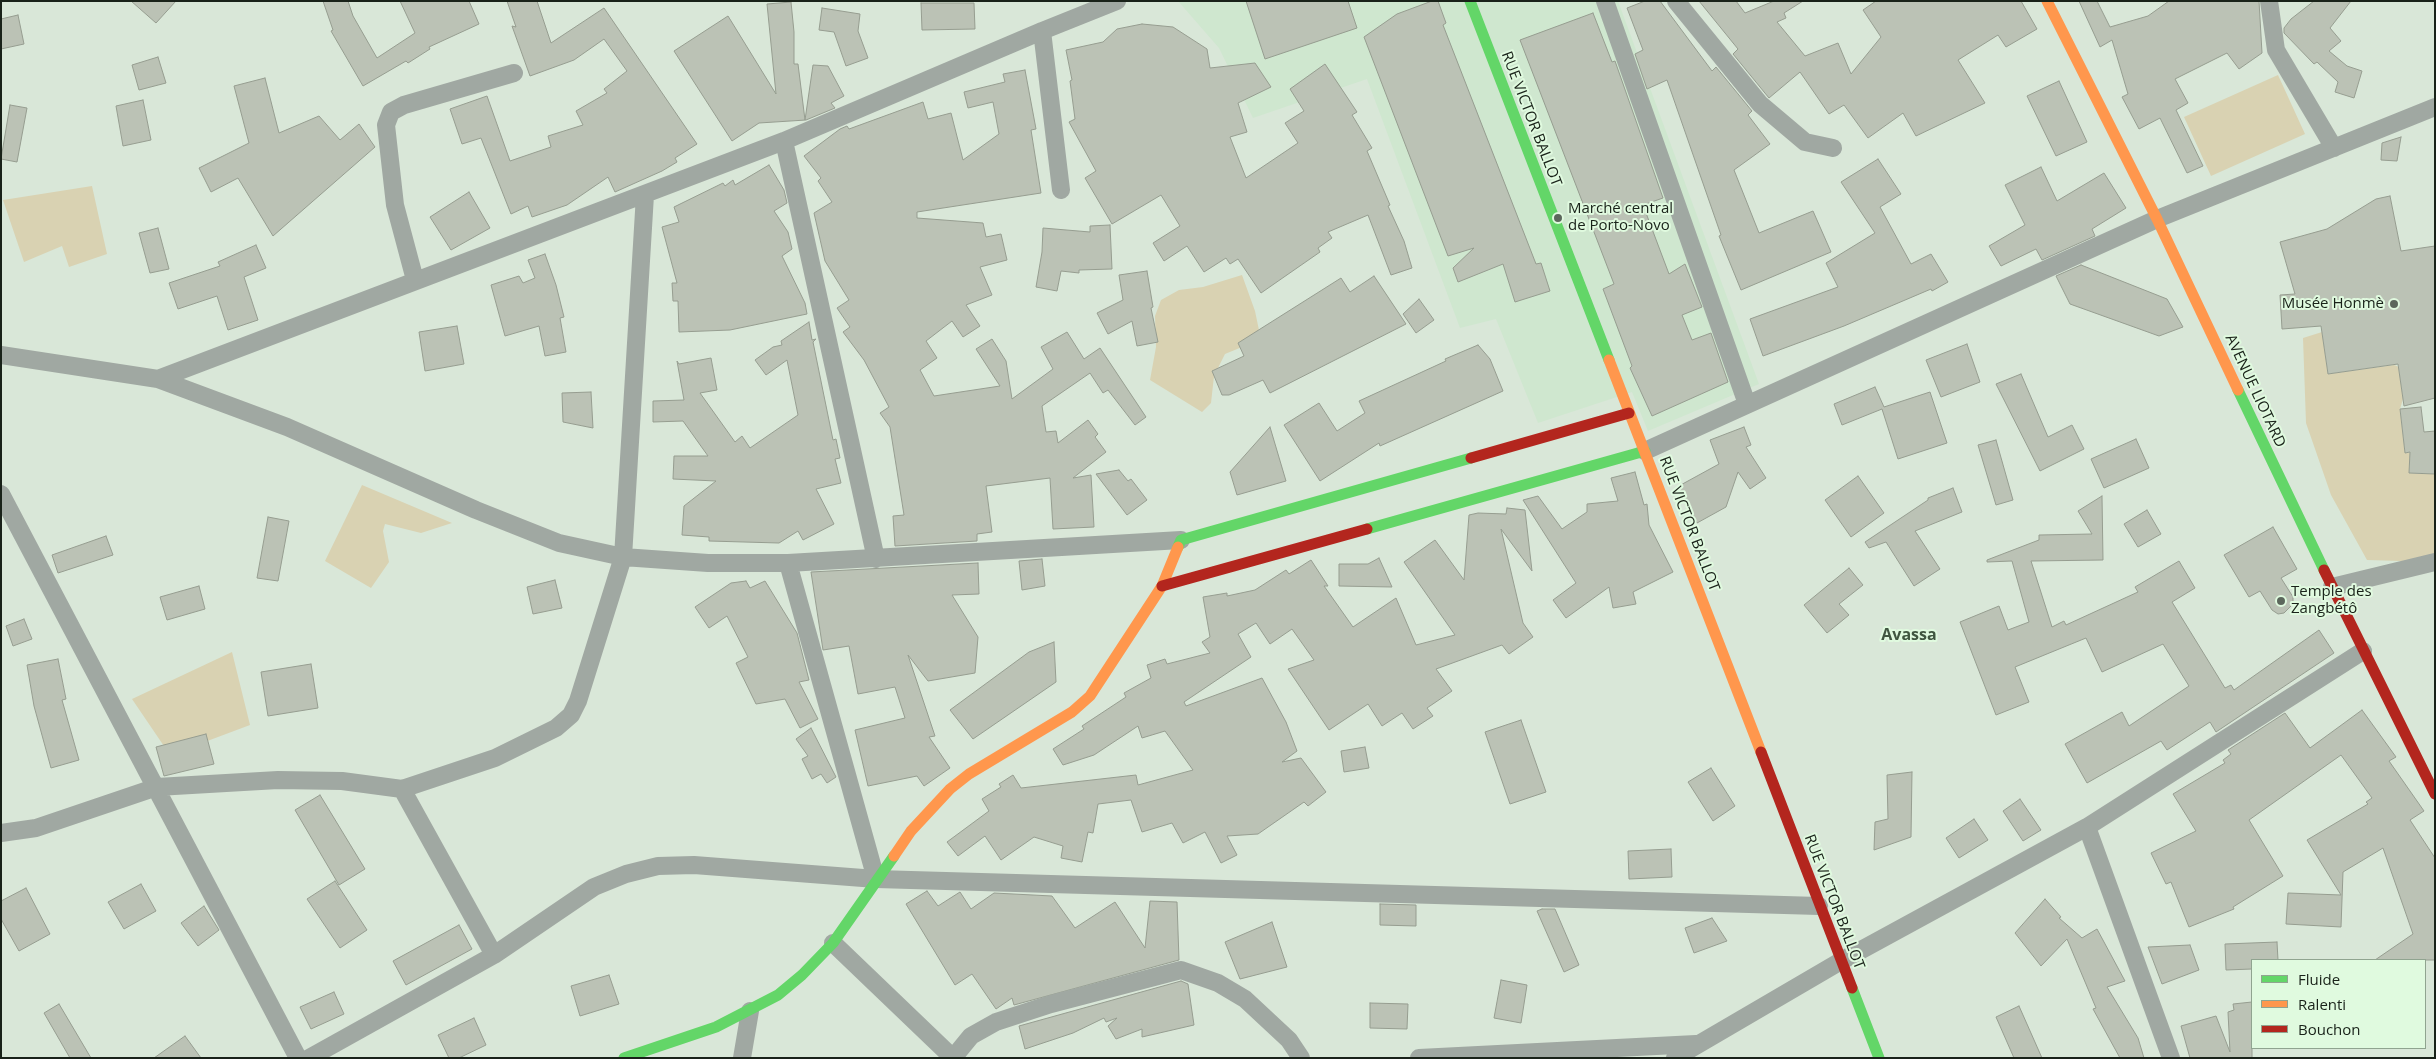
<!DOCTYPE html>
<meta charset="utf-8">
<style>
body{margin:0}
#map{position:relative;width:2436px;height:1059px;overflow:hidden;background:#d9e7d8;font-family:"Open Sans",sans-serif}
canvas{display:block}
.frame{position:absolute;inset:0;border:2px solid #192219;pointer-events:none}
.legend{position:absolute;left:2251px;top:959px;width:175px;height:90px;box-sizing:border-box;background:#e0fadf;border:1px solid #90a490;margin:0;padding:6px 9px;list-style:none;font-size:15px;color:#192219}
.legend li{display:flex;align-items:center;gap:10px;height:25px}
.legend b{width:25px;border:1px solid #90a490}
</style>
<div id="map">
<canvas width="2436" height="1059"></canvas>
<div class="frame"></div>
<ul class="legend">
<li><b style="height:6px;background:#63d668"></b>Fluide</li>
<li><b style="height:6px;background:#ff974d"></b>Ralenti</li>
<li><b style="height:6px;background:#b3261e"></b>Bouchon</li>
</ul>
</div>
<script>
const context = document.querySelector('canvas').getContext('2d');
context.lineJoin = 'round';
function fillPath(path, color) { context.fillStyle = color; context.fill(path, 'evenodd'); }
const toPath = rows => new Path2D(rows.map(r => 'M' + r).join(''));
function strokePath(path, color, width, dash) { context.strokeStyle = color; context.lineWidth = width; context.lineCap = dash ? 'butt' : 'round'; context.setLineDash(dash || []); context.stroke(path); }
function label(font, color, halo, rows, align = 'center') {
  context.font = font + ' "Open Sans",sans-serif'; context.lineWidth = 4; context.setLineDash([]); context.textBaseline = 'middle'; context.strokeStyle = halo; context.fillStyle = color; for (const [text, x, y, turn = 0] of rows) {
    context.save(); context.translate(x, y); context.rotate((+turn || 0) * Math.PI / 180); context.textAlign = isNaN(turn) ? turn : align; if (halo) context.strokeText(text, 0, 0); context.fillText(text, 0, 0); context.restore();
  }
}
const built = toPath([
 [1178,1,1618,1,1759,384,1648,431,1632,392,1538,423,1496,319,1460,328,1367,79,1253,118,1219,48]
]);
const green = toPath([
 [2278,75,2305,134,2211,176,2184,117],
 [92,186,107,254,69,267,62,246,24,262,3,200],
 [1242,275,1255,311,1260,335,1242,347,1225,354,1214,376,1211,403,1202,412,1150,380,1156,347,1155,316,1161,300,1179,290,1203,287],
 [2322,332,2328,374,2394,365,2399,367,2403,399,2400,409,2405,453,2410,453,2409,473,2435,474,2435,562,2367,560,2331,495,2306,423,2303,338],
 [362,485,452,523,421,533,385,524,383,531,389,562,371,588,325,561],
 [232,652,250,725,170,755,132,699]
]);
const building = toPath([
 [131,1,176,1,156,23,131,1],
 [323,1,348,1,353,16,377,58,415,33,400,1,469,1,479,24,429,47,430,49,408,63,406,61,363,86,331,31,333,30,323,1],
 [507,1,537,1,551,43,604,8,697,144,675,158,677,162,662,171,615,192,608,177,567,205,532,217,528,206,511,214,481,138,462,144,450,109,487,96,510,161,551,147,548,136,583,125,576,111,607,93,604,89,627,71,604,39,574,60,530,76,512,26,516,27,507,1],
 [1246,1,1348,1,1357,28,1265,59,1246,1],
 [1432,1,1438,1,1446,23,1443,25,1536,264,1541,263,1550,291,1515,302,1503,264,1458,282,1453,268,1474,248,1448,256,1364,37,1397,14,1432,1],
 [1645,1,1660,1,1712,71,1716,67,1752,111,1748,115,1770,144,1734,170,1759,233,1813,211,1831,252,1741,290,1719,236,1721,235,1667,80,1647,89,1635,54,1643,50,1627,8,1645,1],
 [1699,1,1736,1,1745,13,1774,1,1803,1,1784,13,1786,18,1777,22,1805,56,1838,43,1851,74,1881,37,1863,10,1876,1,2021,1,2037,29,2006,47,1998,35,1958,60,1985,103,1916,136,1903,113,1868,138,1844,105,1829,114,1800,72,1769,98,1733,54,1738,49,1699,1],
 [2079,1,2097,1,2110,27,2148,16,2169,1,2259,1,2262,53,2239,69,2227,53,2175,79,2188,103,2176,110,2203,166,2187,173,2160,118,2139,129,2122,97,2128,94,2112,40,2100,47,2079,1],
 [2314,1,2351,1,2330,28,2341,41,2329,51,2347,66,2362,71,2354,98,2335,92,2338,82,2317,62,2314,64,2284,33,2284,28,2291,19,2314,1],
 [791,2,794,32,794,64,798,64,805,120,813,65,828,66,844,96,831,103,835,108,806,120,759,123,732,141,674,51,728,16,776,94,767,4,791,2],
 [921,3,974,3,975,29,922,30,921,3],
 [822,8,860,14,858,31,868,58,846,66,834,32,819,30,822,8],
 [1593,13,1612,62,1615,61,1663,198,1643,205,1669,274,1685,264,1702,307,1682,315,1692,340,1711,333,1728,382,1652,416,1630,368,1632,366,1603,289,1614,284,1520,40,1593,13],
 [18,15,24,44,1,49,1,19,18,15],
 [1142,24,1173,27,1207,49,1210,68,1255,63,1271,87,1238,103,1247,132,1230,137,1246,178,1298,143,1285,123,1304,111,1290,89,1325,64,1357,112,1352,115,1372,148,1367,151,1390,205,1388,206,1404,241,1412,268,1391,275,1368,215,1328,232,1332,238,1318,248,1320,252,1261,293,1238,259,1230,264,1226,258,1204,272,1187,246,1164,261,1153,243,1180,226,1161,195,1112,224,1085,178,1096,171,1069,122,1075,119,1070,81,1072,80,1066,50,1103,42,1117,29,1142,24],
 [158,57,166,83,139,90,132,65,158,57],
 [1025,70,1036,129,1031,130,1041,193,917,212,917,218,983,223,986,237,1001,234,1007,260,980,267,992,295,966,305,980,326,963,337,952,321,926,341,937,358,920,370,934,396,1000,386,976,349,992,339,1006,361,1012,399,1053,369,1041,347,1067,332,1084,359,1100,348,1146,417,1135,425,1108,390,1103,393,1090,373,1042,406,1046,432,1056,431,1058,443,1088,420,1098,434,1095,437,1106,452,1073,478,1091,475,1094,527,1053,529,1050,478,986,486,992,532,977,534,977,541,895,546,893,516,904,515,890,427,880,413,889,407,864,360,843,332,850,327,837,308,849,300,825,261,814,213,832,202,818,181,821,178,804,156,840,129,847,126,849,129,923,102,928,119,951,113,963,160,999,134,993,102,968,108,964,92,1005,82,1003,74,1025,70],
 [265,78,279,133,319,116,340,140,359,124,375,147,273,236,238,178,211,192,199,168,249,143,234,86,265,78],
 [2059,81,2087,142,2056,156,2027,96,2059,81],
 [143,100,151,140,123,146,116,106,143,100],
 [10,105,27,108,17,162,1,159,10,105],
 [2401,137,2397,161,2381,160,2382,143,2401,137],
 [1878,159,1901,194,1880,207,1911,264,1931,254,1948,282,1932,291,1931,289,1844,326,1763,356,1750,319,1838,287,1826,263,1875,233,1841,182,1878,159],
 [769,165,784,190,787,203,774,211,788,232,792,249,782,256,805,303,807,314,730,330,679,332,678,301,673,301,672,283,677,283,662,227,679,222,674,207,723,183,725,186,733,180,735,185,769,165],
 [2041,167,2057,201,2104,173,2126,208,2092,229,2095,236,2042,260,2036,249,2001,266,1989,246,2025,225,2005,185,2041,167],
 [469,192,490,228,451,250,430,217,469,192],
 [2390,196,2401,251,2435,246,2435,398,2404,406,2398,364,2328,374,2321,326,2282,329,2280,295,2295,294,2280,242,2327,229,2376,199,2390,196],
 [1110,225,1112,269,1079,270,1079,273,1061,271,1057,291,1036,287,1042,252,1043,228,1090,232,1090,226,1110,225],
 [158,228,169,269,150,273,139,233,158,228],
 [256,245,266,268,244,277,258,320,228,330,217,296,178,309,169,283,220,266,218,262,256,245],
 [545,254,556,285,564,317,560,318,566,352,545,356,539,326,505,336,491,285,519,276,523,283,535,278,528,260,545,254],
 [2081,265,2167,299,2183,327,2159,336,2070,304,2056,276,2081,265],
 [1147,271,1153,307,1151,308,1158,342,1137,346,1132,321,1108,334,1097,313,1123,300,1119,275,1147,271],
 [1374,276,1406,324,1270,393,1263,380,1229,395,1222,395,1212,371,1244,356,1238,343,1341,278,1350,292,1374,276],
 [1419,299,1434,320,1416,333,1403,314,1419,299],
 [809,322,812,340,816,339,813,342,833,440,836,439,840,458,835,459,841,483,816,489,834,524,803,540,798,531,779,543,709,541,709,537,682,535,684,506,716,481,673,479,674,456,708,456,683,421,653,422,653,401,684,400,677,361,679,364,711,358,717,390,700,393,735,442,742,436,750,448,798,415,787,360,766,375,755,360,773,347,782,345,781,341,809,322],
 [457,326,464,364,425,371,419,332,457,326],
 [1967,344,1980,382,1941,397,1926,360,1967,344],
 [1478,345,1490,359,1503,391,1380,446,1379,443,1320,481,1284,425,1319,403,1337,431,1365,413,1359,401,1446,361,1445,359,1478,345],
 [2021,374,2048,437,2072,425,2084,449,2040,471,1996,384,2021,374],
 [1875,387,1884,407,1930,392,1947,443,1898,459,1882,409,1842,425,1834,404,1875,387],
 [591,392,593,428,563,422,562,393,591,392],
 [2421,407,2424,432,2435,431,2435,474,2409,473,2410,452,2405,453,2400,409,2421,407],
 [1270,427,1286,481,1237,495,1230,472,1270,427],
 [1744,427,1751,445,1746,447,1766,478,1750,489,1738,472,1726,507,1697,523,1677,487,1719,464,1710,440,1744,427],
 [2136,439,2149,468,2104,488,2091,459,2136,439],
 [1996,440,2013,500,1996,505,1978,445,1996,440],
 [1119,470,1128,481,1131,479,1147,500,1127,515,1096,474,1119,470],
 [1635,472,1644,505,1647,504,1649,525,1673,572,1633,592,1636,604,1613,608,1609,587,1566,618,1553,600,1576,583,1523,500,1538,496,1562,529,1587,512,1587,504,1618,501,1611,478,1635,472],
 [1858,476,1884,513,1851,537,1825,500,1858,476],
 [1953,488,1962,512,1915,531,1940,569,1914,586,1886,542,1869,548,1865,542,1928,500,1928,498,1953,488],
 [2102,496,2103,560,2031,561,2052,627,2064,621,2066,625,2138,592,2135,587,2179,561,2195,588,2172,602,2225,688,2231,685,2234,690,2319,630,2334,653,2216,732,2210,722,2167,750,2161,741,2087,783,2065,744,2122,712,2129,726,2189,686,2163,644,2102,672,2086,638,2015,667,2029,702,1996,715,1960,622,1999,606,2008,630,2029,622,2012,561,1987,562,1987,560,2039,540,2039,535,2092,534,2078,511,2102,496],
 [1507,508,1525,510,1532,571,1501,529,1523,623,1533,637,1509,654,1502,645,1436,669,1452,691,1427,708,1433,716,1413,729,1402,713,1382,726,1368,704,1329,730,1288,669,1314,660,1292,629,1270,644,1256,623,1238,634,1251,657,1184,702,1186,706,1262,678,1286,722,1297,751,1282,762,1301,758,1326,792,1308,806,1304,802,1258,834,1227,836,1237,855,1221,863,1205,832,1183,843,1172,823,1142,832,1131,800,1098,804,1093,833,1088,832,1082,862,1061,858,1063,846,1034,837,1001,860,985,836,958,856,947,842,989,811,982,799,1001,787,999,784,1013,775,1021,788,1136,775,1138,785,1193,770,1165,731,1142,738,1138,726,1094,755,1063,765,1053,749,1084,729,1082,726,1126,697,1124,693,1151,678,1147,665,1165,659,1167,664,1210,653,1202,642,1210,637,1203,597,1227,593,1227,596,1255,590,1286,570,1289,574,1311,560,1328,586,1324,586,1353,627,1396,598,1416,645,1455,635,1404,562,1435,540,1464,580,1469,515,1478,513,1506,514,1507,508],
 [2147,510,2161,534,2138,547,2124,524,2147,510],
 [268,517,289,521,278,581,257,578,268,517],
 [2273,527,2297,569,2281,578,2293,597,2293,604,2284,613,2278,614,2272,610,2260,591,2249,597,2224,555,2273,527],
 [106,536,113,555,58,573,52,555,106,536],
 [1379,558,1392,587,1339,586,1339,564,1368,564,1379,558],
 [1042,559,1045,586,1022,590,1019,561,1042,559],
 [978,563,979,594,952,595,978,637,975,673,928,681,908,655,935,736,929,737,950,768,924,786,917,776,868,786,855,730,905,718,895,687,858,694,849,646,823,650,811,572,978,563],
 [1849,568,1863,585,1839,604,1849,615,1827,633,1804,605,1849,568],
 [555,580,562,608,533,614,527,587,555,580],
 [746,581,750,588,765,581,797,633,809,680,799,682,818,719,800,728,785,699,756,704,736,663,748,657,727,616,709,628,695,607,731,583,746,581],
 [199,586,205,609,167,620,160,597,199,586],
 [24,619,32,639,13,646,6,626,24,619],
 [1054,642,1056,682,973,739,950,710,1029,652,1054,642],
 [58,659,66,699,62,700,79,760,51,768,34,706,27,665,58,659],
 [311,664,318,708,268,716,261,672,311,664],
 [2362,710,2396,757,2389,761,2424,811,2410,820,2435,858,2435,960,2375,960,2413,934,2383,848,2343,872,2341,927,2286,924,2288,893,2341,895,2307,840,2368,804,2366,802,2372,798,2341,755,2249,820,2283,876,2233,907,2234,909,2189,927,2171,882,2166,884,2151,853,2196,831,2173,794,2225,763,2223,760,2231,754,2228,750,2285,713,2310,748,2362,710],
 [1521,720,1546,792,1510,804,1485,732,1521,720],
 [811,728,836,777,827,783,821,774,812,779,802,759,808,756,796,739,811,728],
 [206,734,214,764,164,776,156,747,206,734],
 [1365,747,1369,768,1344,772,1341,751,1365,747],
 [1711,768,1735,806,1713,821,1688,782,1711,768],
 [1912,772,1911,837,1874,850,1875,822,1888,819,1887,775,1912,772],
 [320,795,365,869,339,885,295,810,320,795],
 [2020,799,2041,830,2023,841,2003,811,2020,799],
 [1974,819,1988,840,1959,858,1946,838,1974,819],
 [1671,849,1672,877,1629,879,1628,851,1671,849],
 [335,881,367,930,340,948,307,899,335,881],
 [141,884,156,911,124,929,108,902,141,884],
 [26,888,50,934,19,951,1,919,1,901,26,888],
 [927,891,938,906,960,892,971,909,994,893,1052,896,1075,928,1115,902,1145,948,1150,901,1177,902,1179,960,1014,1005,1012,998,996,1009,972,974,955,985,906,904,927,891],
 [2045,899,2061,917,2059,918,2082,938,2097,929,2125,981,2107,987,2138,1038,2144,1058,2120,1058,2093,1009,2096,1008,2067,939,2041,966,2015,933,2045,899],
 [1380,904,1416,905,1416,926,1380,925,1380,904],
 [204,906,219,930,198,946,181,923,204,906],
 [1542,909,1555,909,1579,965,1564,972,1537,911,1542,909],
 [1712,918,1727,941,1694,953,1685,928,1712,918],
 [1272,922,1287,967,1240,979,1225,942,1272,922],
 [459,925,472,949,406,985,393,961,459,925],
 [2277,942,2278,960,2252,960,2252,969,2226,970,2225,944,2277,942],
 [2190,945,2199,970,2162,984,2148,947,2190,945],
 [609,975,619,1004,580,1016,571,986,609,975],
 [1501,980,1527,985,1521,1023,1494,1018,1501,980],
 [1181,981,1188,984,1194,1025,1142,1037,1142,1029,1116,1039,1108,1026,1117,1018,1106,1022,1104,1018,1073,1033,1025,1049,1019,1026,1181,981],
 [334,992,344,1014,311,1029,300,1007,334,992],
 [2252,1002,2252,1058,2190,1058,2181,1026,2216,1016,2230,1052,2228,1012,2234,1010,2233,1004,2252,1002],
 [1370,1003,1408,1004,1407,1029,1370,1028,1370,1003],
 [59,1004,91,1058,70,1058,44,1013,59,1004],
 [2019,1006,2042,1058,2014,1058,1996,1017,2019,1006],
 [474,1018,486,1045,459,1058,449,1058,438,1035,474,1018],
 [185,1036,201,1058,154,1058,185,1036]
]);
const street = toPath([
 [1605,1,1747,404],
 [1676,1,1760,104,1805,142,1833,148],
 [2269,1,2276,50,2334,148],
 [1042,31,1061,190],
 [784,141,876,559],
 [415,280,395,205,386,125,391,112,404,105,514,73],
 [1,355,158,379,287,427,476,510,559,543,623,557,708,563,788,563,1181,540],
 [158,379,784,141,1042,31,1117,1],
 [1645,451,2157,219,2435,107],
 [1,494,298,1058],
 [788,563,876,879],
 [2332,587,2435,562],
 [402,789,494,955],
 [2087,827,2171,1058],
 [1,833,36,828,157,787,278,780,342,781,402,789,495,758,556,728,571,715,578,701,623,557,645,195],
 [833,943,953,1058],
 [309,1058,494,955,594,887,626,874,658,866,694,865,876,879,1819,906],
 [742,1058,750,1011],
 [953,1058,971,1036,996,1022,1051,1004,1181,970,1218,983,1245,999,1289,1040,1301,1058],
 [1419,1058,1696,1044],
 [1675,1058,1841,961,2087,827,2363,651]
]);
const fast = toPath([
 [1470,1,1609,360],
 [2238,390,2324,570],
 [1367,529,1645,451],
 [1178,547,1181,540,1471,458],
 [1852,988,1879,1058],
 [624,1058,716,1027,778,995,802,975,833,943,894,856]
]);
const slow = toPath([
 [2047,1,2157,219,2238,390],
 [1609,360,1761,752],
 [894,856,911,831,950,789,969,774,1072,712,1090,696,1162,586,1178,547]
]);
const jam = toPath([
 [1471,458,1629,413],
 [2324,570,2435,794],
 [1162,586,1367,529],
 [1761,752,1852,988]
]);
const markers = [
 [1558,218,5,"#5c675c"],
 [2394,304,5,"#5c675c"],
 [2281,601,5,"#5c675c"]
];
const streetNames = [
 ["RUE VICTOR BALLOT",1531,119,69],
 ["AVENUE LIOTARD",2255,391,65],
 ["RUE VICTOR BALLOT",1689,524,69],
 ["RUE VICTOR BALLOT",1834,902,69]
];
const poiNames = [
 ["Marché central",1568,209],
 ["de Porto-Novo",1568,226],
 ["Musée Honmè",2384,304,"right"],
 ["Temple des",2291,592],
 ["Zangbétô",2291,609]
];
const neighbourhoodNames = [
 ["Avassa",1909,635]
];
fillPath(built, '#cfe7cf');
fillPath(green, '#d9d2b2');
fillPath(building, '#bbc2b5');
strokePath(building, '#969d90', 1);
strokePath(street, '#a0a8a2', 18);
strokePath(fast, '#63d668', 11);
strokePath(slow, '#ff974d', 11);
strokePath(jam, '#b3261e', 11);
for (const [x, y, r, color] of markers) { const dot = new Path2D(); dot.arc(x, y, r, 0, 2 * Math.PI); context.fillStyle = color; context.fill(dot); strokePath(dot, '#e0fadf', 2); }
label('15px', '#192219', '#e0fadf', streetNames);
label('15px', '#192219', '#e0fadf', poiNames, 'left');
label('bold 16px', '#405640', '#e0fadf', neighbourhoodNames);
</script>
